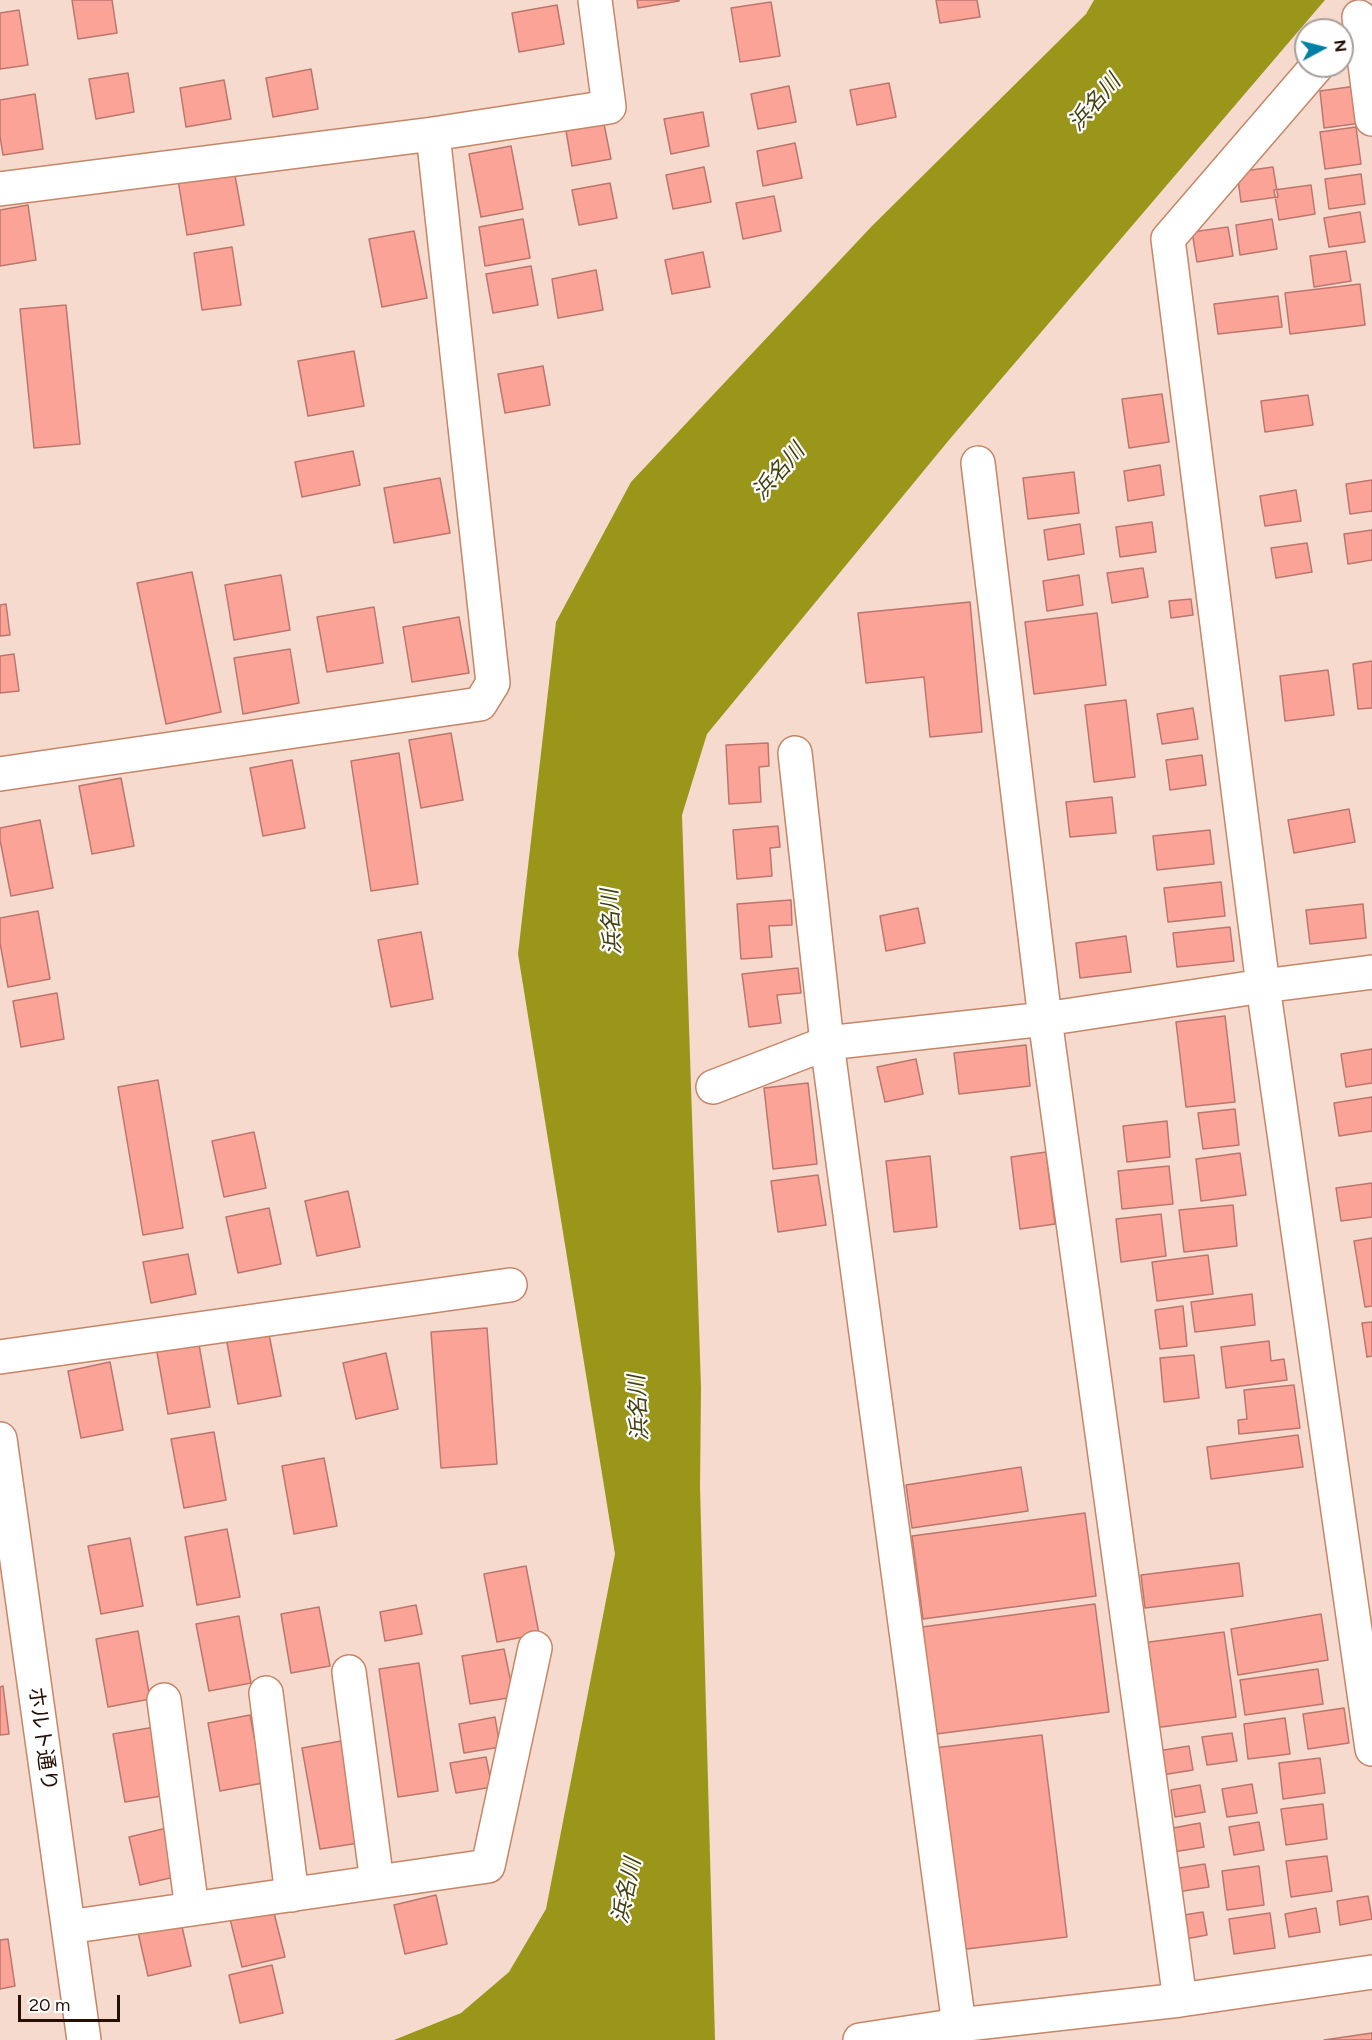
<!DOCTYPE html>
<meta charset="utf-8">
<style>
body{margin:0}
#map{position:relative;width:1372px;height:2040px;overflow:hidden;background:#f6dacd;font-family:Figtree,sans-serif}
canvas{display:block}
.north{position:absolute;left:1294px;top:18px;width:60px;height:60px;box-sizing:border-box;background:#fff;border:2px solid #a89f9b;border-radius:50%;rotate:83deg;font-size:16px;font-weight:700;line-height:24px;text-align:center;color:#260f04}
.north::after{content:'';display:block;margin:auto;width:21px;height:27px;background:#0180a5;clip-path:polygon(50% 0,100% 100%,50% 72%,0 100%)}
.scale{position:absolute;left:18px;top:1995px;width:102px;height:27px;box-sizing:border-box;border:3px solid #260f04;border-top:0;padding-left:8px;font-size:18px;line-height:21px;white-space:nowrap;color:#260f04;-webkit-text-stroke:4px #fff;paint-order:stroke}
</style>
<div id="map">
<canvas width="1372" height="2040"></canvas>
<div class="north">N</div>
<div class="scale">20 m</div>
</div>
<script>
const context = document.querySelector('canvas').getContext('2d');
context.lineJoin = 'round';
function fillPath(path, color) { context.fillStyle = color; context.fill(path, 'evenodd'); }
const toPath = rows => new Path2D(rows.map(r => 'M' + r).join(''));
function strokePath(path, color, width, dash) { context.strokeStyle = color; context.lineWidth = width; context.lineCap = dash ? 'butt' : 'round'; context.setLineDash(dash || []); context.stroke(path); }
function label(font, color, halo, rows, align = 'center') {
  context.font = font + ' Figtree,"Noto Sans JP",sans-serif'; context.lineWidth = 4.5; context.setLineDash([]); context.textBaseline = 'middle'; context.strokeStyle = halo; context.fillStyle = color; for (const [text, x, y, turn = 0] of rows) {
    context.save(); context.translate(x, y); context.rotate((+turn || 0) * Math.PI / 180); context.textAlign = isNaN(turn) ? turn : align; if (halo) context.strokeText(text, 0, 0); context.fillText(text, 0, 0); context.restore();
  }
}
const water = toPath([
 [1094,0,1325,0,949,440,707,734,682,815,701,1388,700,1487,715,2040,394,2040,461,2013,509,1972,546,1909,615,1554,518,954,556,622,631,482,872,226,1086,14]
]);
const building = toPath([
 [72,0,112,0,117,33,78,39,72,0],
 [637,0,679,0,679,1,638,8,637,0],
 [936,0,977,0,980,17,940,23,936,0],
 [771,2,780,56,740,62,731,8,771,2],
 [557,5,564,44,519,52,512,13,557,5],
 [19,10,28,65,0,69,0,13,19,10],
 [311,69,318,109,273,117,266,78,311,69],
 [128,73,134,112,96,119,89,79,128,73],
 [224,80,231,119,186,127,180,88,224,80],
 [889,83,896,117,857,125,850,90,889,83],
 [789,86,796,122,758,129,751,94,789,86],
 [1356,86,1361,123,1324,128,1320,91,1356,86],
 [35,94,43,149,3,155,0,136,0,100,35,94],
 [703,112,709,146,671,154,664,119,703,112],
 [604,124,611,159,572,166,566,131,604,124],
 [1356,127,1361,164,1325,169,1320,132,1356,127],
 [795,143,802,178,763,186,757,151,795,143],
 [511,146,523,209,481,217,469,154,511,146],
 [704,167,711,202,673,209,666,175,704,167],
 [1273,167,1278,197,1241,202,1237,172,1273,167],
 [234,170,244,225,187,235,178,180,234,170],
 [1361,174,1365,204,1329,209,1325,179,1361,174],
 [610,183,617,218,579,225,572,190,610,183],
 [1311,185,1315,214,1279,220,1274,190,1311,185],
 [774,196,781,231,743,239,736,203,774,196],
 [28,205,36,260,0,266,0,210,28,205],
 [1360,212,1365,242,1329,247,1324,218,1360,212],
 [523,219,530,258,485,266,479,227,523,219],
 [1272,219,1277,249,1240,255,1236,225,1272,219],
 [1228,227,1233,256,1197,262,1192,232,1228,227],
 [414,231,427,298,382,307,369,239,414,231],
 [232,247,241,305,202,310,194,253,232,247],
 [1346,251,1351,281,1314,287,1310,256,1346,251],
 [703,252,710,287,672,294,665,260,703,252],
 [531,266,538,305,493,313,486,274,531,266],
 [596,270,603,310,558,318,552,279,596,270],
 [1360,284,1365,325,1290,334,1285,293,1360,284],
 [1278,296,1282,327,1218,334,1214,304,1278,296],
 [66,305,80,444,34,448,20,309,66,305],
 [354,351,364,406,308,416,298,361,354,351],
 [543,366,550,405,505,413,498,374,543,366],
 [1162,394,1169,442,1129,448,1122,399,1162,394],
 [1308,395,1313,425,1265,432,1261,401,1308,395],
 [353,451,360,485,302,497,295,462,353,451],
 [1160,465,1164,495,1128,501,1124,471,1160,465],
 [1074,472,1079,513,1028,519,1023,478,1074,472],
 [440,478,450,533,394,543,384,488,440,478],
 [1372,480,1372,511,1350,514,1346,484,1372,480],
 [1296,490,1301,521,1265,526,1260,496,1296,490],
 [1152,522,1156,552,1120,557,1116,527,1152,522],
 [1080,524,1084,554,1048,560,1044,530,1080,524],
 [1372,530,1372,560,1348,564,1344,534,1372,530],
 [1307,543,1312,572,1276,578,1271,548,1307,543],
 [1143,568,1148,597,1112,603,1107,573,1143,568],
 [192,572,221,712,166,724,137,583,192,572],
 [281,575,290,630,234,640,225,585,281,575],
 [1079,575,1083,605,1047,611,1043,581,1079,575],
 [1191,599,1193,615,1171,618,1169,601,1191,599],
 [970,602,982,732,930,737,924,677,866,683,858,613,970,602],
 [6,604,10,635,0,636,0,605,6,604],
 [374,607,383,663,327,672,317,617,374,607],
 [1097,613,1106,685,1034,694,1025,622,1097,613],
 [459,617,469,673,412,682,403,627,459,617],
 [290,649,299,703,243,714,234,658,290,649],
 [14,654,19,691,0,693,0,656,14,654],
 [1372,661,1372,708,1358,709,1353,664,1372,661],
 [1328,670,1334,715,1285,721,1280,676,1328,670],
 [1126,700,1135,777,1094,782,1085,705,1126,700],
 [1193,708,1198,739,1162,744,1157,714,1193,708],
 [451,733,463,800,421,808,409,740,451,733],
 [768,743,769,766,759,767,761,802,729,804,726,745,768,743],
 [399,753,418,884,371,891,351,761,399,753],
 [1202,755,1206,785,1170,790,1166,760,1202,755],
 [292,760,305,828,263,836,250,768,292,760],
 [121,778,134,846,92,854,79,786,121,778],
 [1112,797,1116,833,1070,837,1066,802,1112,797],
 [1349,809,1355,842,1294,853,1288,820,1349,809],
 [40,820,53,888,11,896,0,840,0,828,40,820],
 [778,826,780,847,770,848,772,876,737,879,733,830,778,826],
 [1210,830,1214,864,1157,870,1153,836,1210,830],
 [1221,882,1225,916,1168,922,1164,888,1221,882],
 [791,900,792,925,769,926,772,957,741,959,737,904,791,900],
 [1363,904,1366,938,1310,944,1306,910,1363,904],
 [918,908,925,943,886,951,880,916,918,908],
 [38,911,50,979,8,987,0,943,0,918,38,911],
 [1230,927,1234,961,1177,967,1173,933,1230,927],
 [421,932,433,999,391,1007,378,940,421,932],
 [1126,936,1131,972,1080,978,1076,943,1126,936],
 [798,968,801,993,777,995,781,1023,749,1027,742,974,798,968],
 [57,993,64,1039,21,1047,13,1001,57,993],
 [1225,1016,1235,1102,1186,1107,1176,1022,1225,1016],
 [1026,1045,1030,1086,959,1094,954,1053,1026,1045],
 [1372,1049,1372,1083,1346,1087,1341,1054,1372,1049],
 [916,1059,923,1094,885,1102,877,1067,916,1059],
 [158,1080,183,1228,143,1235,118,1087,158,1080],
 [808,1083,817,1164,773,1169,764,1088,808,1083],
 [1372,1097,1372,1131,1339,1136,1334,1103,1372,1097],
 [1235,1109,1239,1145,1203,1149,1198,1113,1235,1109],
 [1167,1121,1170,1157,1127,1162,1123,1126,1167,1121],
 [254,1132,266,1188,224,1197,212,1141,254,1132],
 [1046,1152,1055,1224,1020,1229,1011,1157,1046,1152],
 [1240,1153,1246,1195,1201,1201,1196,1159,1240,1153],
 [930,1156,937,1227,894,1232,886,1161,930,1156],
 [1169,1166,1173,1204,1122,1209,1118,1171,1169,1166],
 [818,1175,826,1225,778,1232,771,1181,818,1175],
 [1372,1183,1372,1217,1341,1221,1336,1188,1372,1183],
 [348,1191,360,1247,317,1256,305,1201,348,1191],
 [1233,1205,1237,1246,1184,1252,1179,1210,1233,1205],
 [269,1208,281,1264,238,1273,226,1217,269,1208],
 [1161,1214,1166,1256,1121,1262,1116,1219,1161,1214],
 [1372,1238,1372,1306,1365,1307,1354,1241,1372,1238],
 [188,1254,196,1294,151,1303,143,1262,188,1254],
 [1208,1255,1213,1294,1157,1301,1152,1262,1208,1255],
 [1252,1294,1255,1325,1195,1332,1191,1302,1252,1294],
 [1183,1306,1187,1346,1160,1349,1155,1310,1183,1306],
 [1372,1322,1372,1356,1367,1357,1362,1323,1372,1322],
 [487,1328,497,1464,441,1468,431,1332,487,1328],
 [268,1329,281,1396,238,1404,226,1337,268,1329],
 [198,1339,210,1407,168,1414,156,1347,198,1339],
 [1269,1341,1271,1361,1284,1359,1287,1380,1226,1388,1221,1347,1269,1341],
 [386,1353,398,1409,356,1419,343,1363,386,1353],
 [1194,1355,1199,1398,1164,1402,1160,1358,1194,1355],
 [110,1362,123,1430,81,1438,68,1371,110,1362],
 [1294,1385,1300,1428,1239,1434,1238,1420,1247,1419,1244,1390,1294,1385],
 [214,1432,226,1500,184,1508,171,1439,214,1432],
 [1298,1435,1303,1467,1211,1479,1207,1447,1298,1435],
 [324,1458,337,1526,294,1534,282,1466,324,1458],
 [1021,1467,1028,1511,912,1528,906,1485,1021,1467],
 [1085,1513,1096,1596,923,1619,912,1536,1085,1513],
 [227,1529,240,1597,197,1605,185,1537,227,1529],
 [130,1538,143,1606,101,1614,88,1546,130,1538],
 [1239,1563,1243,1596,1145,1608,1141,1575,1239,1563],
 [526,1566,539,1634,497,1642,484,1574,526,1566],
 [1095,1604,1109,1712,936,1734,922,1627,1095,1604],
 [416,1605,422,1634,385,1641,380,1612,416,1605],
 [319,1607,330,1666,291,1673,281,1614,319,1607],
 [1321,1614,1328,1660,1238,1675,1231,1629,1321,1614],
 [239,1616,251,1683,209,1691,196,1624,239,1616],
 [138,1631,150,1699,108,1707,96,1639,138,1631],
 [1224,1632,1236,1717,1154,1728,1142,1643,1224,1632],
 [504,1649,514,1697,470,1704,462,1656,504,1649],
 [419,1663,438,1791,398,1797,379,1669,419,1663],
 [1318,1669,1323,1704,1245,1715,1240,1680,1318,1669],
 [3,1686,9,1734,0,1735,0,1687,3,1686],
 [1344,1708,1349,1743,1308,1749,1303,1714,1344,1708],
 [250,1715,263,1783,220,1791,208,1723,250,1715],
 [495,1717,500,1747,464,1753,459,1724,495,1717],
 [1285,1718,1290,1754,1248,1759,1244,1724,1285,1718],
 [155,1727,168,1795,125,1802,113,1734,155,1727],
 [1232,1733,1237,1761,1207,1765,1202,1737,1232,1733],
 [1042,1735,1067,1937,958,1950,934,1748,1042,1735],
 [341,1741,359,1843,320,1849,302,1748,341,1741],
 [1189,1746,1193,1770,1162,1775,1158,1751,1189,1746],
 [486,1757,492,1787,456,1793,450,1763,486,1757],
 [1320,1758,1325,1793,1283,1799,1279,1763,1320,1758],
 [1252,1784,1257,1813,1227,1817,1222,1789,1252,1784],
 [1200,1785,1205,1812,1175,1817,1171,1790,1200,1785],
 [1323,1804,1327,1839,1286,1845,1281,1809,1323,1804],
 [1259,1822,1264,1850,1234,1855,1229,1827,1259,1822],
 [1200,1823,1204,1847,1173,1852,1168,1829,1200,1823],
 [171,1827,183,1875,140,1885,129,1837,171,1827],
 [1327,1856,1332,1891,1291,1897,1286,1861,1327,1856],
 [1205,1864,1209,1887,1177,1892,1173,1869,1205,1864],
 [1259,1866,1264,1905,1227,1910,1222,1871,1259,1866],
 [436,1895,447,1944,405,1954,394,1905,436,1895],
 [1368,1896,1372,1919,1340,1925,1337,1901,1368,1896],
 [1316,1908,1320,1932,1289,1937,1285,1914,1316,1908],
 [273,1909,285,1957,242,1967,230,1919,273,1909],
 [1203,1912,1207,1935,1175,1941,1171,1917,1203,1912],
 [1270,1913,1275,1948,1234,1954,1229,1919,1270,1913],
 [180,1918,191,1966,148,1976,137,1928,180,1918],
 [8,1939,15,1986,0,1989,0,1940,8,1939],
 [272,1965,283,2013,240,2023,229,1975,272,1965],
 [1372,2033,1372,2040,1324,2040,1372,2033]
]);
const minor = toPath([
 [1359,17,1372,119],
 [1317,66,1168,239,1263,986,1372,1749],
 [0,189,433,134,609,107,595,0],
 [978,463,1045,1019,1180,2000],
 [795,753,827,1043,959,2025],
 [0,774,480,704,493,683,433,134],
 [713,1087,827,1043,1045,1019,1263,986,1372,972],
 [0,1357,510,1285],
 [0,1439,84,2040],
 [349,1672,377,1882],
 [266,1693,292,1895],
 [164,1700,192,1909],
 [68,1927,488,1866,535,1648],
 [860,2040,959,2025,1180,2000,1372,1972]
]);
const streetNames = [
 ["ホルト通り",42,1739,82]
];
const waterNames = [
 ["浜名川",1095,103,-49],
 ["浜名川",779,472,-49],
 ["浜名川",612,922,-93],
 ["浜名川",639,1408,-93],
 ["浜名川",627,1891,-78]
];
fillPath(water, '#9a9619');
fillPath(building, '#fca398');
strokePath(building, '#bb766e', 1.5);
strokePath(minor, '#c58667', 36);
strokePath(minor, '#fff', 33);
label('21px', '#260f04', '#fff', streetNames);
label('italic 22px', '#424012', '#fff', waterNames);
</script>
